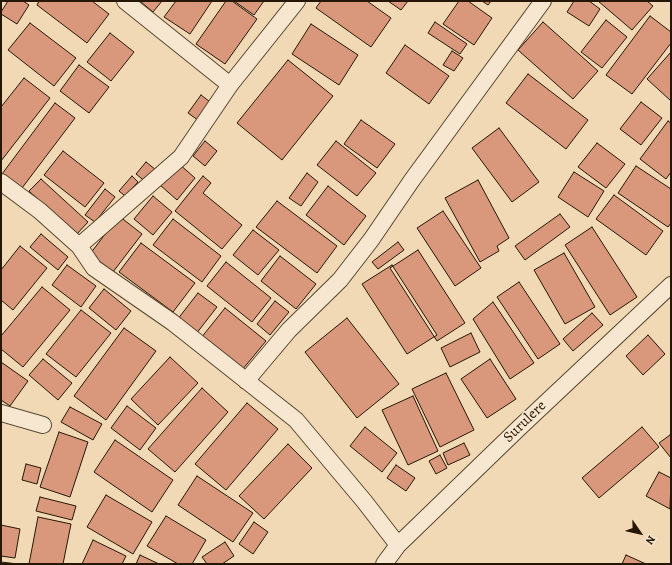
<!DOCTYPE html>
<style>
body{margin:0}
#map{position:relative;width:672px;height:565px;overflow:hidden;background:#f2d9b6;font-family:Alegreya,serif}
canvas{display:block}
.frame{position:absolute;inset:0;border:2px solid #251703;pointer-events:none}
.north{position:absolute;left:620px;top:513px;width:40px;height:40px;-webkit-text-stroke:3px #f7e6d0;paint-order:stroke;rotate:124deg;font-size:11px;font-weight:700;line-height:16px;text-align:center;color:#251703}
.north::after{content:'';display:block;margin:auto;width:14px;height:18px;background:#251703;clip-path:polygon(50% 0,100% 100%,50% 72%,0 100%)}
</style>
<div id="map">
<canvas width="672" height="565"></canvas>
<div class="frame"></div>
<div class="north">N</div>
</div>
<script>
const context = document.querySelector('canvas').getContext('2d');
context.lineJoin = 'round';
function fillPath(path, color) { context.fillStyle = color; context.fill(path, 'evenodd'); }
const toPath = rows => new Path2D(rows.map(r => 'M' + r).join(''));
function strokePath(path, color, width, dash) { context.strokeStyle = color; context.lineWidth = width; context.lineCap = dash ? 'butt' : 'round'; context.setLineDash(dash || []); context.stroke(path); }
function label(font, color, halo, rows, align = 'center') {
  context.font = font + ' Alegreya,serif'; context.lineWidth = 3; context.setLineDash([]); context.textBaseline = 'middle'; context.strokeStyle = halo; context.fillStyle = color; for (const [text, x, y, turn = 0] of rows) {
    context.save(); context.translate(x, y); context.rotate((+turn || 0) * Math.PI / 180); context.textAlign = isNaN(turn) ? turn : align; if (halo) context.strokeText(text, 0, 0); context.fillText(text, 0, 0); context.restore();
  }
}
const building = toPath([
 [8,1,23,1,29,5,17,24,1,14,1,12,8,1],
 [39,1,92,1,109,14,87,43,37,5,39,1],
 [142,1,162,1,153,12,141,2,142,1],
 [176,1,212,1,190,34,164,17,176,1],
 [226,1,232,1,257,19,225,64,196,44,226,1],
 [234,1,264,1,254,15,234,1],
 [321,1,367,1,391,18,371,47,316,8,321,1],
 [388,1,408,1,401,10,388,1],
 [459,1,468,1,492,18,474,45,443,24,459,1],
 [482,1,491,1,488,5,482,1],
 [574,1,589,1,600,9,589,26,567,12,574,1],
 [598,1,647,1,653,6,632,30,598,1],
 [650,16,671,32,671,43,632,94,606,75,650,16],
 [606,20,627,37,602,68,581,52,606,20],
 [435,22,467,44,460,54,428,33,435,22],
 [543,22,598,71,573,99,518,50,543,22],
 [30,23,76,58,54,86,8,50,30,23],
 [311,24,358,55,339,85,292,54,311,24],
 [110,33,134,52,111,81,87,62,110,33],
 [405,45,449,76,429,104,386,73,405,45],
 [452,51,463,58,454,71,443,65,452,51],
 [671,52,671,101,647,79,671,52],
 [288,60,333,96,282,160,237,123,288,60],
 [79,65,109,87,89,113,60,91,79,65],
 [528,74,588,120,566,149,506,103,528,74],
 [24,78,50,98,1,161,1,107,24,78],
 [201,95,214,105,202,123,188,113,201,95],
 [641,102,662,118,641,145,620,129,641,102],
 [55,103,75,118,22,188,2,174,55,103],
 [361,120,395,144,377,168,344,144,361,120],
 [668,121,671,123,671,172,666,179,640,159,668,121],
 [499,128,539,182,512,202,472,148,499,128],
 [205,141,217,151,205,166,193,156,205,141],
 [336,141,376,173,357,196,317,165,336,141],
 [597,143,625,164,606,188,578,167,597,143],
 [63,151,104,183,85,207,44,175,63,151],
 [146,162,156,170,147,183,136,174,146,162],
 [178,163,195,178,177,200,160,185,178,163],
 [636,166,671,189,671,223,668,227,618,193,636,166],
 [574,172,604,191,588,217,558,197,574,172],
 [307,173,318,182,301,206,289,198,307,173],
 [132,176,138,182,125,196,119,191,132,176],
 [203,176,211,183,203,193,242,225,222,249,175,211,203,176],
 [41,179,88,222,76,235,29,191,41,179],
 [478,180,509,238,497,246,499,251,480,262,445,198,478,180],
 [328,186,366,216,344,245,306,215,328,186],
 [105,189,115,197,95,222,85,215,105,189],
 [614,195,663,231,646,255,596,219,614,195],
 [153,196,172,212,153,235,134,219,153,196],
 [277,201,337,246,317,273,256,227,277,201],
 [443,211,481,268,455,286,417,228,443,211],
 [560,214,570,227,525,260,515,246,560,214],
 [119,216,142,234,113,272,90,254,119,216],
 [173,219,221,256,202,282,153,245,173,219],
 [592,227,637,297,610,315,565,245,592,227],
 [253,230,279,250,258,275,233,255,253,230],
 [41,234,68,257,58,270,30,247,41,234],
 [398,242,404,250,378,269,372,262,398,242],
 [141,243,195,283,173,312,119,272,141,243],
 [20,246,47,268,13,310,1,300,1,270,20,246],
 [418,250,465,323,437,341,390,268,418,250],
 [564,253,595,307,565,324,534,270,564,253],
 [280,256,316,284,296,309,261,281,280,256],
 [226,262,271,298,252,322,207,286,226,262],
 [67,265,96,286,81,307,52,285,67,265],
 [392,265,437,335,407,354,362,284,392,265],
 [519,282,560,344,538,359,497,297,519,282],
 [42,287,70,310,23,367,1,349,1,336,42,287],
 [104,289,131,311,116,330,89,308,104,289],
 [198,293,217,307,196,334,177,320,198,293],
 [275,301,289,312,270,335,257,324,275,301],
 [493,302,534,363,510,379,473,319,493,302],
 [225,308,266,341,242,370,201,338,225,308],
 [81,310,111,333,76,377,46,354,81,310],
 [592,313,603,325,573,351,563,339,592,313],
 [347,318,399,384,357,418,305,352,347,318],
 [124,328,156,351,106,420,74,396,124,328],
 [471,333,480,352,450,367,441,348,471,333],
 [648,335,665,354,643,375,626,356,648,335],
 [170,357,198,383,158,425,131,399,170,357],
 [43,359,72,383,58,400,29,375,43,359],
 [490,359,516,399,487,418,461,379,490,359],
 [1,362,28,381,10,406,1,400,1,362],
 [446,373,474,430,440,447,412,389,446,373],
 [202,388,228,412,175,472,148,449,202,388],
 [413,396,438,451,408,465,382,410,413,396],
 [247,403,278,429,226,490,195,464,247,403],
 [127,406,156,428,140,450,111,428,127,406],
 [70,407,102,424,93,440,61,422,70,407],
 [365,427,397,453,382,472,350,446,365,427],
 [642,427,659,447,599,498,582,478,642,427],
 [59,432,88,442,70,497,40,487,59,432],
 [670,435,671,436,671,458,659,443,670,435],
 [115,440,173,480,152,512,94,472,115,440],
 [464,443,470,455,448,465,443,453,464,443],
 [288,444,312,468,264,519,239,496,288,444],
 [440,455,447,468,436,474,429,461,440,455],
 [26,464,41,468,37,484,22,480,26,464],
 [396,465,415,478,406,491,387,478,396,465],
 [659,472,671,478,670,509,646,496,659,472],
 [197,476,253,513,233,542,178,505,197,476],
 [106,495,152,522,133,554,87,527,106,495],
 [40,497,76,506,72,520,36,511,40,497],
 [166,516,206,540,192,564,178,564,147,546,166,516],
 [38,517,71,524,63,564,29,564,38,517],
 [254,522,268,532,253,554,239,544,254,522],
 [1,525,20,529,15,558,1,556,1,525],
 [93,540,126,556,122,564,82,564,93,540],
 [225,542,234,556,222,564,207,564,202,557,225,542],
 [140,555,159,564,136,564,140,555],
 [626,555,646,564,622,564,626,555],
 [1,562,18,564,1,564,1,562]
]);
const street = toPath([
 [125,1,230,85],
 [1,182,40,211,79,246,94,268,172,322,296,420,364,501,398,545],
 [79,246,181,157,230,85,297,1],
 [246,381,289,330,340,280,371,240,412,180,543,1],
 [1,413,43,425],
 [384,564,398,545,519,428,671,285]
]);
const streetNames = [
 ["Surulere",525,422,-44]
];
fillPath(building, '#d9977b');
strokePath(building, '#251703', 1);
strokePath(street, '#584830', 18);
strokePath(street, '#f7e6d0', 16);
label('15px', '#251703', '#f7e6d0', streetNames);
</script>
